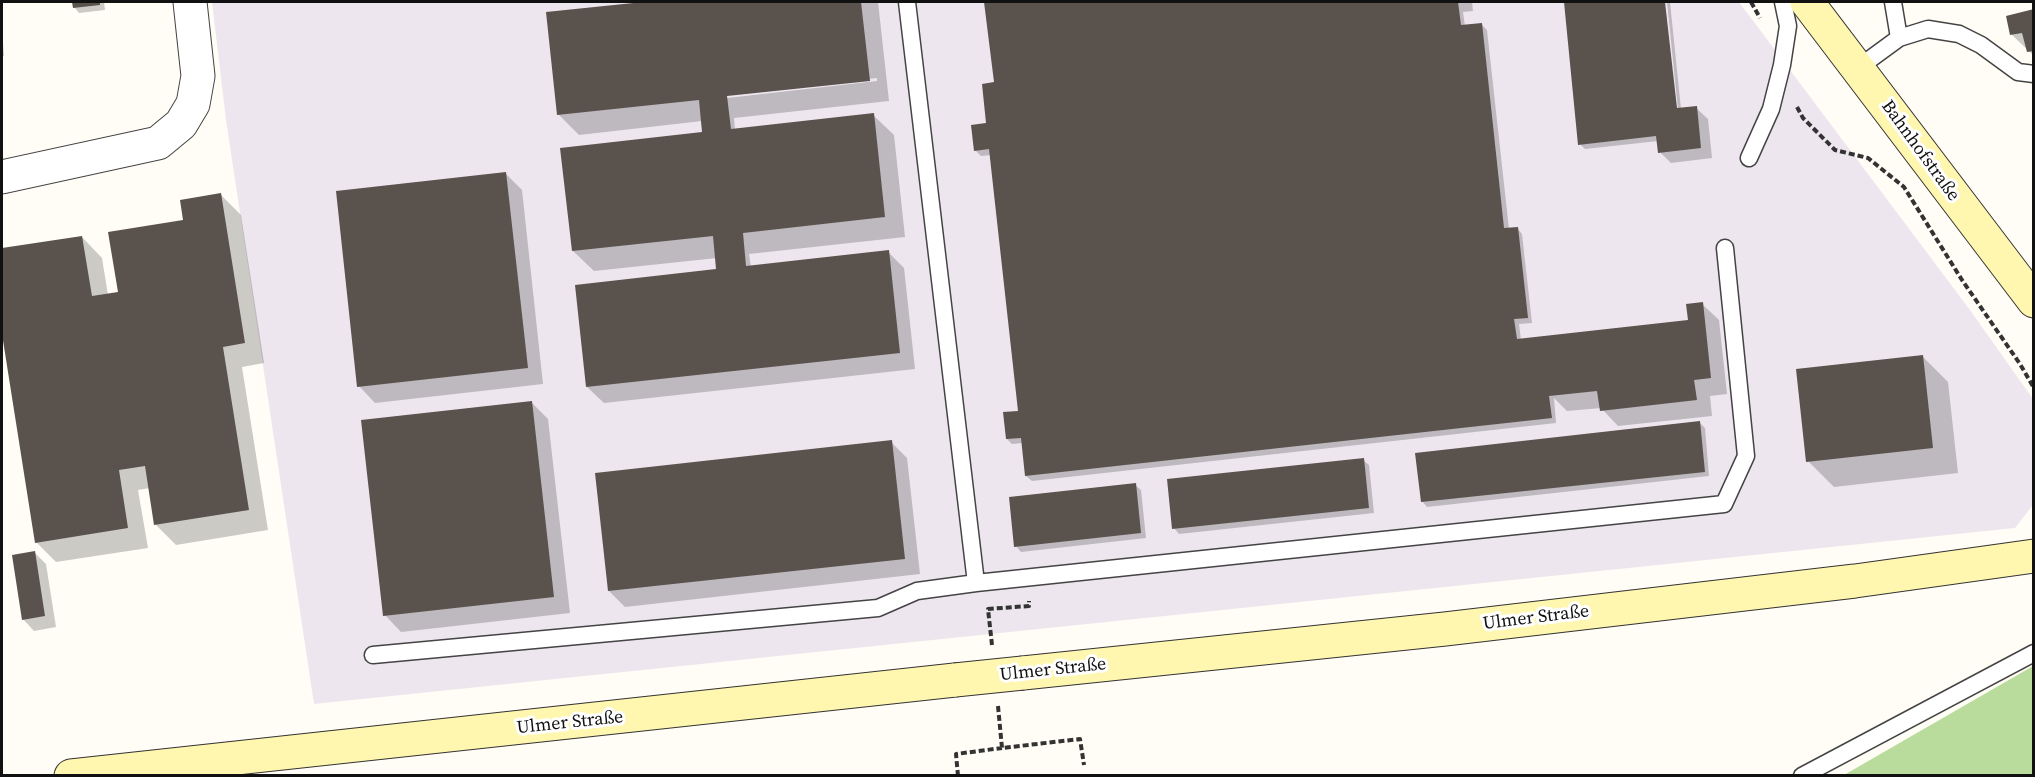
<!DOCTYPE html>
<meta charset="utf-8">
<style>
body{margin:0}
#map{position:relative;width:2035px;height:777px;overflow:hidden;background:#fffdf5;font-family:"Source Serif 4",serif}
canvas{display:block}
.frame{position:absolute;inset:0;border:3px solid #111;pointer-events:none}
</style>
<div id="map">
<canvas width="2035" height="777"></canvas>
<div class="frame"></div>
</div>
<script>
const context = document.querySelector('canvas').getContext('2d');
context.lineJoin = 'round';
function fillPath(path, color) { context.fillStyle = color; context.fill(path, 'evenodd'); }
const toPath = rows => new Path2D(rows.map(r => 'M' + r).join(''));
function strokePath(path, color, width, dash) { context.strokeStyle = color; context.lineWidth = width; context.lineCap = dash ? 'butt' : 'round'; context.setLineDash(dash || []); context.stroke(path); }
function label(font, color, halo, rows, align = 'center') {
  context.font = font + ' "Source Serif 4",serif'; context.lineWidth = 6; context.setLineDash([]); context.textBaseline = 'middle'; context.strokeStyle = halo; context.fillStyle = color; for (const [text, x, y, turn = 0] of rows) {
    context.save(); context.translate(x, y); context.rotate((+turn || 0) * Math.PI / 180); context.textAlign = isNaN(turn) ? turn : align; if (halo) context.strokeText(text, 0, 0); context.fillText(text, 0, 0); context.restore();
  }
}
const industrial = toPath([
 [212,2,1739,2,1970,310,2033,399,2033,505,2015,528,314,704,226,120]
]);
const forest = toPath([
 [2033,666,2033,775,1844,775]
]);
const shadow = toPath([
 [73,2,104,2,105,10,79,13,74,7],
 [656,2,878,2,889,101,734,118,735,130,873,115,894,135,905,237,749,254,751,267,888,252,904,268,915,369,604,403,587,387,718,271,717,258,594,271,573,251,705,134,702,121,579,135,558,114,547,14],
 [877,78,877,81,727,98,724,95],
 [986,2,1472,2,1473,11,1463,12,1465,26,1481,24,1487,30,1509,229,1517,228,1522,234,1532,323,1519,324,1521,340,1690,321,1702,304,1719,320,1727,394,1710,396,1712,416,1618,426,1601,408,1567,411,1554,398,1556,423,1032,481,1026,476,1023,443,1012,444,1007,439,1020,412,991,155,981,156,976,151,988,124,996,84],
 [1565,2,1664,2,1675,110,1678,110,1667,2,1670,2,1681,109,1696,108,1708,119,1712,158,1671,163,1660,152,1658,141,1585,149,1580,144],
 [2034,10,2034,56,2012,35],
 [2,30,4,56,2,56],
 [506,174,522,190,543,384,375,403,359,386],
 [221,195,241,215,264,363,242,367,268,530,176,545,156,525,150,488,138,490,148,548,56,562,36,542,2,324,2,250,82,237,102,258,108,295,119,293,185,221],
 [1922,356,1948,382,1958,473,1834,487,1808,461],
 [532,403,548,419,570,613,401,632,385,615],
 [1699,422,1705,428,1709,476,1427,507,1422,501],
 [891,442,907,458,920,574,625,607,609,591],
 [1363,460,1369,465,1374,513,1179,534,1174,528],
 [1135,485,1141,490,1146,538,1021,552,1016,546],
 [35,553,46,564,56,627,34,631,23,619]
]);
const building = toPath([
 [72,2,100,2,100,5,73,8],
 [643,2,861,2,870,81,727,96,731,129,874,113,885,217,743,233,746,266,889,250,900,353,586,387,575,285,716,269,713,236,572,251,560,148,702,132,699,100,557,115,546,12],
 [984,2,1458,2,1461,25,1482,23,1504,228,1518,227,1528,318,1514,319,1517,339,1688,320,1686,304,1703,302,1711,378,1694,380,1697,400,1600,411,1597,391,1549,396,1552,418,1025,476,1021,438,1006,439,1003,412,1018,411,989,149,974,151,971,125,986,123,982,84,994,82],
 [1564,2,1665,2,1677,108,1697,106,1701,148,1658,153,1656,136,1578,145],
 [2034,9,2034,51,2027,52,2022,33,2010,35,2006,16],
 [506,172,528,368,357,387,336,191],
 [221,193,245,343,223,347,249,510,154,525,145,466,119,470,128,528,35,543,2,334,2,248,82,236,92,296,118,292,108,232,183,220,180,200],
 [1923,355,1933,448,1806,462,1796,369],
 [532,401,554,597,383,616,361,420],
 [1700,421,1705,472,1421,502,1415,453],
 [892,440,905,559,608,591,595,473],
 [1364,458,1369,508,1172,529,1167,479],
 [1136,483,1141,533,1014,547,1009,497],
 [35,551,45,616,22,620,12,555]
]);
const path = toPath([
 [1751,2,1760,18],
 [1797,107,1803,118,1835,150,1868,158,1904,187,1962,280,2020,364,2034,388],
 [992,645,988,609,1029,606,1029,601],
 [998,706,1002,748,1080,739,1084,765],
 [958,776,956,754,1002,748]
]);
const lane = toPath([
 [907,2,976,583],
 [1893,2,1899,38],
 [1858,68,1899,38,1928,29,1959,34,1981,45,2018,72,2034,74],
 [1749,158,1771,109,1782,65,1788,26,1783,2],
 [373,655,878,608,917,591,976,583,1724,504,1746,456,1725,248],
 [1802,776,2034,653]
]);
const street = toPath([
 [2,177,158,143,181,124,193,104,198,76,190,2]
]);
const secondary = toPath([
 [1807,2,2034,301],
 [1023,673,1445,629,1855,581,2034,556],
 [71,776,955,680]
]);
const secondaryBridge = toPath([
 [955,680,1023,673]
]);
const streetNames = [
 ["Bahnhofstraße",1920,151,54],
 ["Ulmer Straße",1536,618,-7],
 ["Ulmer Straße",1053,670,-6],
 ["Ulmer Straße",570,723,-6]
];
fillPath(industrial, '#eee6ef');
fillPath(forest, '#b9dc9c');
fillPath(shadow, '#0003');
fillPath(building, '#5a524d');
strokePath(lane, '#444', 19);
strokePath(street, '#444', 35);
strokePath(secondary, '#333', 35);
strokePath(path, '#333', 4, [6, 3]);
strokePath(lane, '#fff', 16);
strokePath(street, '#fff', 33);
strokePath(secondary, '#fff6b0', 33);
strokePath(secondaryBridge, '#333', 35, []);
strokePath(secondaryBridge, '#fff6b0', 33);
label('18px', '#111', '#fff', streetNames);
</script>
